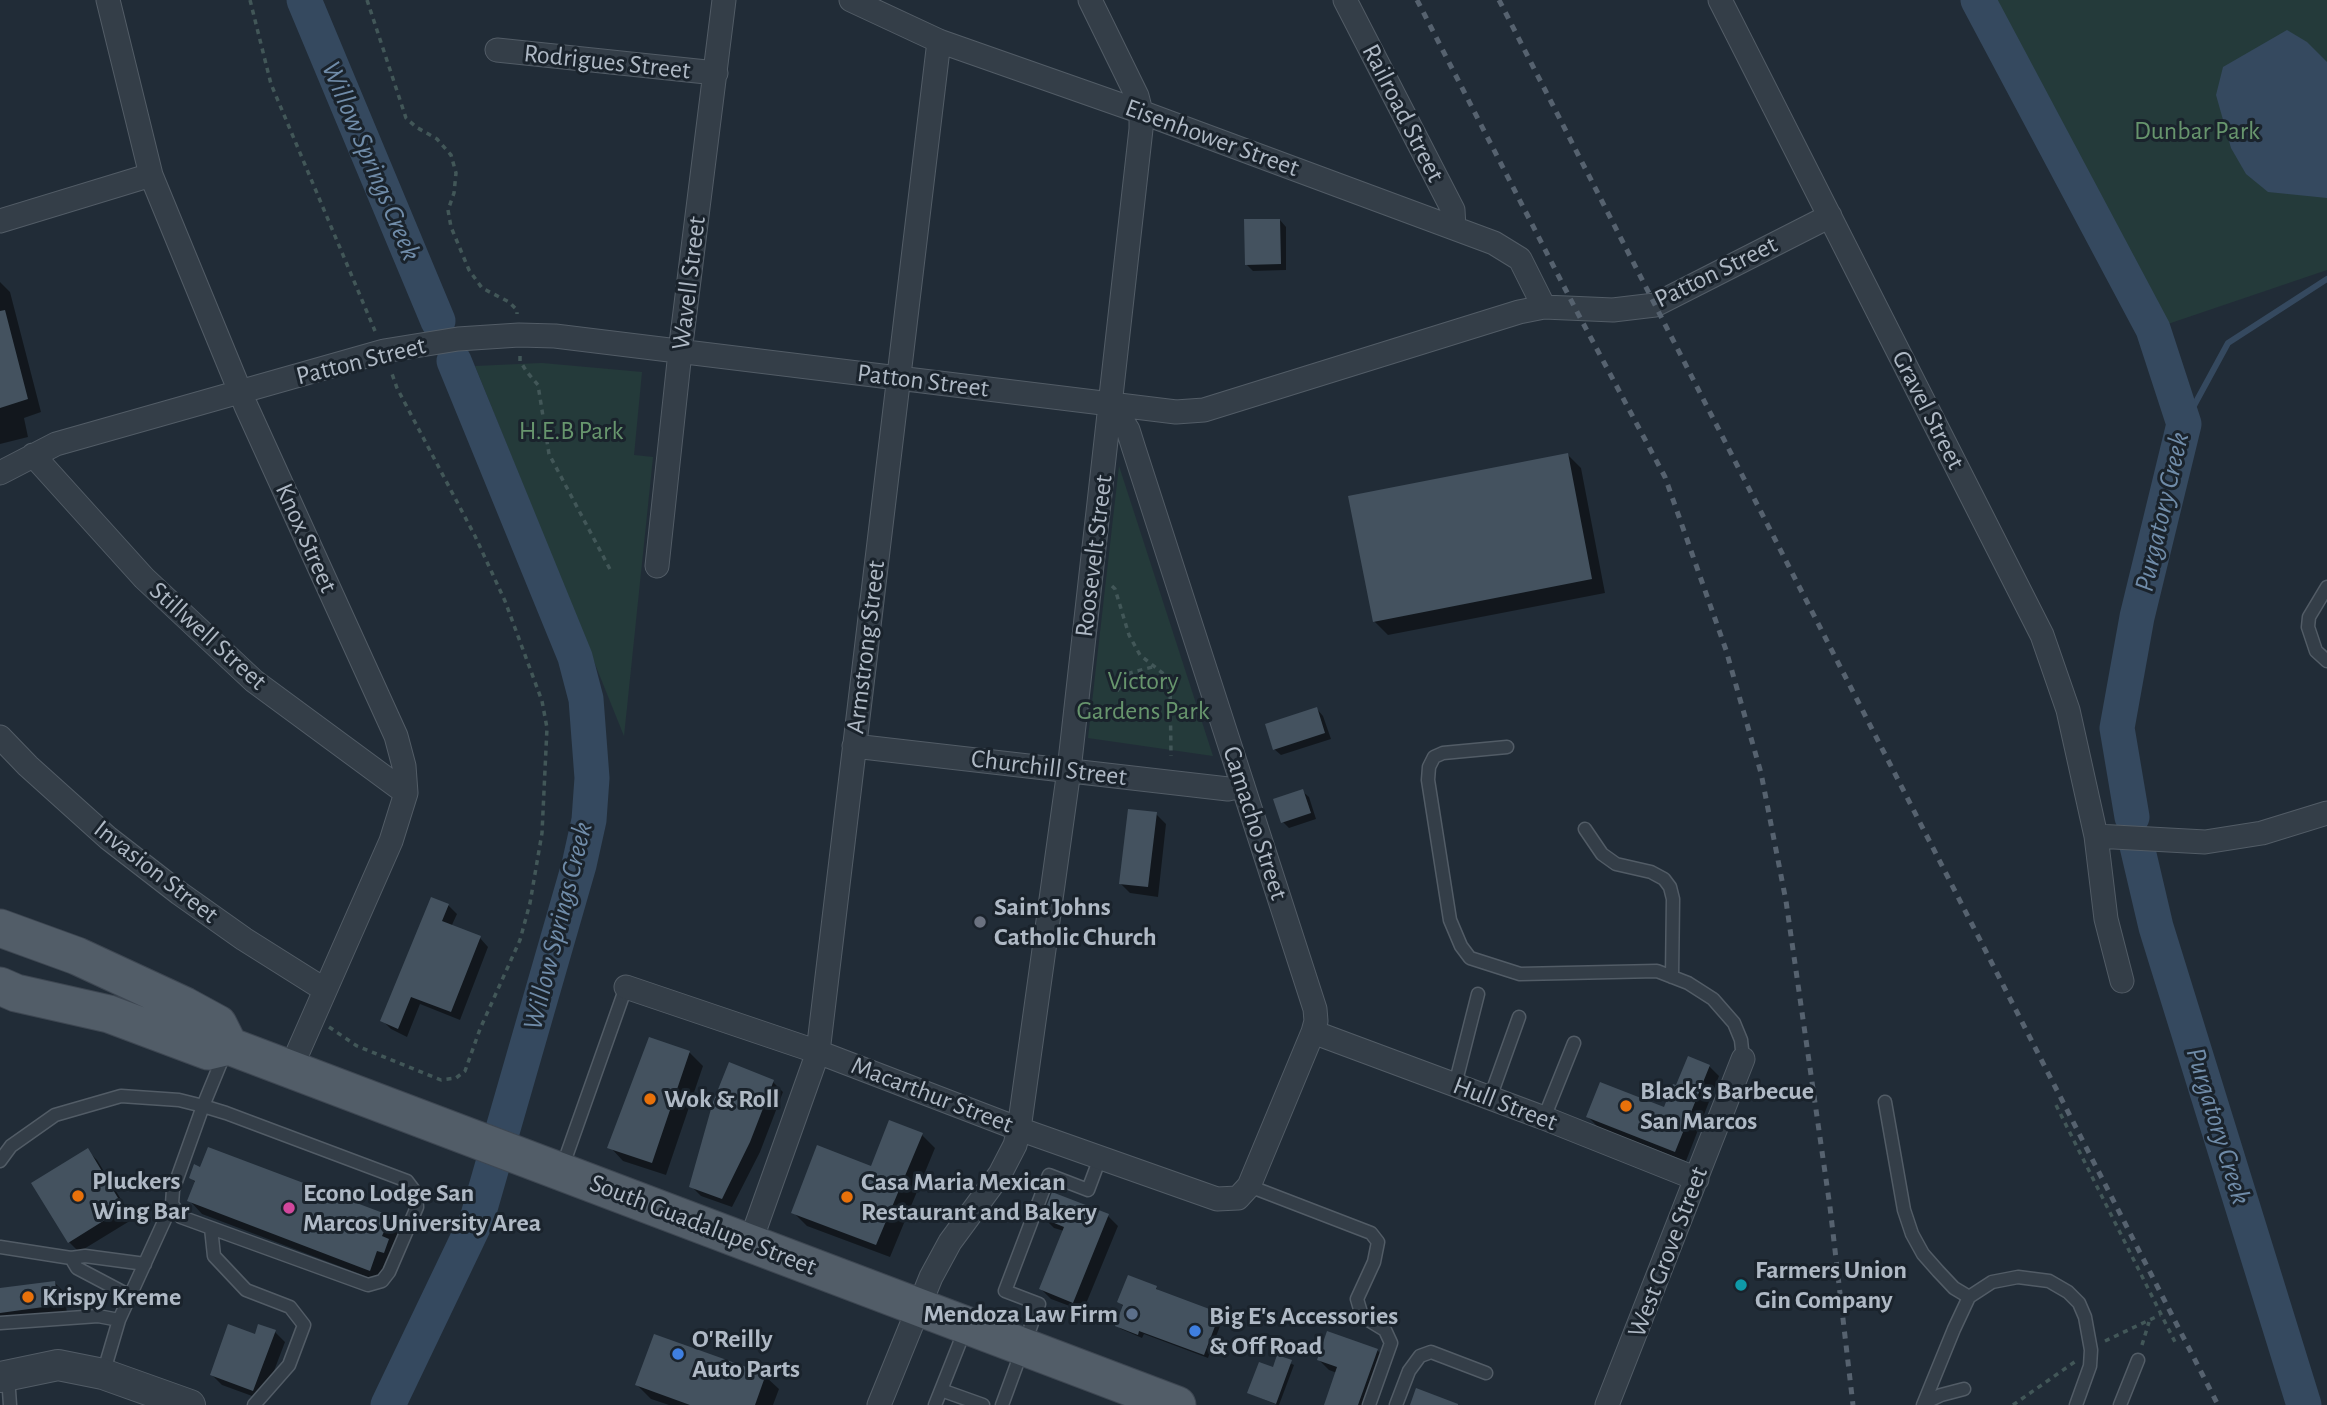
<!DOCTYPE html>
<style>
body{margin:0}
canvas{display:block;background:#212c37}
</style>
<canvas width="2327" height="1405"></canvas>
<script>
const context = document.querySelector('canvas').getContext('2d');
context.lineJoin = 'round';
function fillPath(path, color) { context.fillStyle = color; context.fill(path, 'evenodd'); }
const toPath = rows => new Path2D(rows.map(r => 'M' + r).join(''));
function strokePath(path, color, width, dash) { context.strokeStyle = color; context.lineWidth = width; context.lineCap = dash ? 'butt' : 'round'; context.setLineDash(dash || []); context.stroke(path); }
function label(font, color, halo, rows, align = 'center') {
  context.font = font + ' "Alegreya Sans",sans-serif'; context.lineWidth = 6; context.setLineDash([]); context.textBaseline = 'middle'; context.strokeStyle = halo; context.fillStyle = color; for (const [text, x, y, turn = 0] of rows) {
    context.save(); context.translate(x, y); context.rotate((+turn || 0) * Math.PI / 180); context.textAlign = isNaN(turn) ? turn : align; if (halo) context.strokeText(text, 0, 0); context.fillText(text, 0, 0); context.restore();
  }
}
const green = toPath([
 [1983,0,2327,0,2327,270,2153,329],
 [542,363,642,372,634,455,653,457,624,736,475,366],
 [1119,466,1213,756,1088,738]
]);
const water = toPath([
 [2287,30,2307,42,2327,62,2327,198,2268,192,2246,174,2231,148,2216,95,2223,67]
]);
const shadow = toPath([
 [1280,220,1286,227,1286,270,1253,271,1246,264],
 [0,282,10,292,41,412,24,418,28,437,0,444],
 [1568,455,1581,468,1605,593,1388,635,1374,621],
 [1317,709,1323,716,1331,739,1281,755,1274,749],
 [1302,791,1309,797,1316,819,1289,828,1283,822],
 [1156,814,1166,824,1158,897,1130,893,1120,883],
 [448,905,457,914,451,927,480,938,488,947,460,1020,420,1004,407,1037,391,1029,382,1020],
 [650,1040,690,1053,703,1066,666,1175,623,1161,610,1147],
 [1709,1066,1719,1076,1686,1161,1598,1127,1588,1117,1665,1109,1677,1087],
 [773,1082,783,1092,760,1152,732,1207,701,1196,691,1186],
 [922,1135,935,1148,890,1257,807,1226,793,1212,872,1169],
 [87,1150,97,1160,133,1219,79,1252,69,1242],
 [191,1178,390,1218,403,1231,384,1283,202,1214,189,1200,196,1183],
 [1108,1216,1118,1226,1083,1311,1051,1299,1041,1289,1064,1231,1054,1228,1044,1218],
 [55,1283,65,1293,67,1315,8,1323,0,1316,0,1290],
 [1156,1288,1160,1292,1219,1314,1223,1318,1208,1358,1144,1334,1142,1338,1121,1329,1117,1325,1124,1307,1119,1302],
 [275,1332,285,1342,263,1400,222,1385,212,1375,256,1336],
 [1377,1350,1387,1360,1371,1405,1326,1405,1337,1373,1329,1370,1319,1360],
 [1278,1357,1294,1365,1279,1405,1277,1405,1249,1393,1274,1369],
 [765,1376,779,1389,773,1405,669,1405,651,1399,637,1385]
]);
const stream = toPath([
 [2184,424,2228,343,2327,279]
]);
const river = toPath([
 [304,0,438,321],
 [1978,0,2153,329,2184,424,2137,617,2117,728,2132,817],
 [2137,846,2156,927,2304,1405],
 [388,1405,477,1219,579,865,589,820,592,778,586,699,575,657,454,361]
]);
const building = toPath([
 [1244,219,1280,219,1281,264,1245,265],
 [5,310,28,399,0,408,0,311],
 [1568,453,1592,579,1373,622,1348,496],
 [1317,707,1325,733,1273,750,1265,724],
 [1303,789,1311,813,1281,823,1273,799],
 [1128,809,1157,812,1148,887,1119,884],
 [431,897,449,904,442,921,481,936,451,1012,411,997,398,1029,380,1021],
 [649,1037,690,1051,652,1163,607,1148],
 [1688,1056,1710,1065,1675,1152,1586,1117,1600,1082,1664,1107,1673,1084,1676,1085],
 [729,1062,774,1080,750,1142,722,1199,689,1187,713,1102],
 [889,1120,923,1133,876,1245,791,1213,817,1145,871,1166],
 [208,1147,391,1216,382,1236,389,1239,384,1253,377,1251,370,1271,187,1201,195,1181,189,1178,194,1164,200,1167],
 [88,1148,124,1208,68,1243,31,1183],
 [1052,1192,1109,1214,1073,1303,1039,1289,1064,1227,1042,1218],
 [1128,1275,1157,1286,1156,1289,1220,1313,1204,1355,1139,1331,1138,1335,1115,1326,1123,1305,1117,1302],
 [55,1281,58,1305,0,1313,0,1288],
 [228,1324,255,1334,258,1324,276,1330,253,1391,210,1375],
 [1327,1331,1378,1349,1358,1405,1324,1405,1337,1367,1317,1360],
 [654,1334,766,1374,755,1405,690,1405,635,1385],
 [1277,1355,1292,1360,1276,1404,1247,1393,1259,1362,1273,1367],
 [1416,1388,1458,1404,1458,1405,1410,1405]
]);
const path = toPath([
 [250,0,271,84,375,331],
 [367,0,406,118,416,127,437,139,451,155,456,173,454,193,448,210,451,227,469,270,482,288,509,302,517,310,517,314],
 [520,356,520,361,527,372,538,385,549,454,612,573],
 [1112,586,1115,589,1129,635,1140,655,1170,679,1171,756],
 [1117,691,1130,673,1156,666],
 [329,1027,357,1046,441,1080,456,1078,465,1071,480,1029,520,940,530,903,542,833,547,728,542,701,505,601,475,536,397,388,391,371],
 [2056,1105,2177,1346],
 [2105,1341,2160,1315],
 [2142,1345,2149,1322],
 [2013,1405,2076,1361]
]);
const service = toPath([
 [2327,587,2309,617,2308,627,2316,651,2327,661],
 [1507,747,1443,753,1434,757,1429,767,1428,780,1450,920,1461,946,1470,958,1520,974,1657,971,1688,983,1713,999,1734,1023,1741,1040,1743,1059],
 [1585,829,1602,854,1616,864,1651,872,1664,879,1670,887,1673,899,1672,977],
 [1455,1085,1478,994],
 [1490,1098,1519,1017],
 [1885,1102,1904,1210,1912,1234,1923,1254,1938,1271,1954,1288,1969,1297],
 [1544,1118,1574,1043],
 [0,1161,11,1146,55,1115,121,1096,179,1100,203,1106,226,1113,407,1181,416,1193,417,1207,389,1272,382,1281,368,1285,181,1217,172,1204,173,1190,203,1106,224,1055],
 [562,1168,626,987],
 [1249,1186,1371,1233,1378,1242,1374,1262,1357,1299,1362,1316,1385,1330,1391,1343,1369,1405],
 [211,1228,214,1256,246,1290,290,1307,304,1325,289,1365,254,1405],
 [0,1247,71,1258],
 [130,1296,77,1268,71,1258,85,1256,145,1264],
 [119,1320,172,1204],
 [0,1323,98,1316,119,1320,103,1374],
 [966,1327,941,1390,983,1405],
 [8,1376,10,1405],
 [1924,1403,1941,1395,1964,1389],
 [935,1405,941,1390],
 [1002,1405,1039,1304,1005,1291,1049,1175,1088,1190,1100,1158],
 [1396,1405,1409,1371,1420,1356,1431,1352,1486,1373],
 [1923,1405,1954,1329,1969,1297,1992,1282,2018,1277,2049,1281,2068,1292,2079,1303,2085,1317,2091,1350,2090,1366,2076,1405],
 [2120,1405,2138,1360]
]);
const minor = toPath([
 [108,0,151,175,246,406,396,736,404,766,406,793,391,841,290,1070],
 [851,0,939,41,1141,112,1494,243,1520,259,1544,307],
 [1345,0,1453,210,1454,228],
 [1720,0,2042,635,2068,710,2096,836,2106,919,2122,981],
 [497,50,716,73],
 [0,221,151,175],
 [33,455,144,578,254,681,406,793],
 [0,473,56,444,384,351,458,339,519,335,555,336,1176,412,1204,410,1519,312,1544,307,1613,310,1655,305,1830,216],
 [657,566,680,352,724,0],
 [0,737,28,766,108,838,179,893,244,939,325,990],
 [854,746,1228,789,1243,786],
 [2096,836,2205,842,2262,833,2327,813],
 [626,987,818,1052,1019,1129,1217,1199,1238,1198,1249,1186,1313,1032,1316,1021,1315,1009,1134,449,1128,430,1112,405],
 [1313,1032,1544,1118,1697,1179],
 [750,1243,818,1052,939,41],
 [879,1405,931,1277,950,1242,1000,1174,1015,1145,1019,1129,1069,770,1141,129,1141,112,1137,96,1090,0],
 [1607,1405,1743,1059]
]);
const tertiary = toPath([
 [0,1377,58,1365,103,1374,190,1405]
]);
const primary = toPath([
 [0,928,77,956,185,1006,218,1024,229,1046],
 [0,986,16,993,109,1014,208,1051,229,1046,1177,1405]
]);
const rail = toPath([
 [1417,0,1575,308,1665,477,1726,650,1761,773,1786,901,1830,1207,1853,1405],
 [1499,0,2218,1405]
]);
const markers = [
 [980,922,7,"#6b7280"],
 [650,1099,7,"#e8710a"],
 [1626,1106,7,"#e8710a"],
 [78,1196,7,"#e8710a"],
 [847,1197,7,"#e8710a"],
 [289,1208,7,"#d1479c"],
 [1741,1285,7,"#0f9aa8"],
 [28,1297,7,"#e8710a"],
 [1132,1314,7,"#5c6f8a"],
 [1195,1331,7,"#3f7fe0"],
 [678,1354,7,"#3f7fe0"]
];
const streetNames = [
 ["Rodrigues Street",607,62,6],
 ["Railroad Street",1403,113,63],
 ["Eisenhower Street",1212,138,20],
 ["Patton Street",1716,272,-26],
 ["Wavell Street",689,283,-83],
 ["Patton Street",361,361,-14],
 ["Patton Street",923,381,7],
 ["Gravel Street",1928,410,63],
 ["Knox Street",306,538,66],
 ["Roosevelt Street",1094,556,-83],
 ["Stillwell Street",208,636,42],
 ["Armstrong Street",866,647,-83],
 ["Churchill Street",1049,768,7],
 ["Camacho Street",1255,823,72],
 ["Invasion Street",156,872,38],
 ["Macarthur Street",932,1095,21],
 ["Hull Street",1505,1104,21],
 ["South Guadalupe Street",703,1225,21],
 ["West Grove Street",1668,1252,-69]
];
const parkNames = [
 ["Dunbar Park",2197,131],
 ["H.E.B Park",571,431],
 ["Victory",1143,681],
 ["Gardens Park",1143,711]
];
const poiNames = [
 ["Saint Johns",994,907],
 ["Catholic Church",994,937],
 ["Black's Barbecue",1640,1091],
 ["San Marcos",1640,1121],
 ["Wok & Roll",664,1099],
 ["Pluckers",92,1181],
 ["Wing Bar",92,1211],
 ["Casa Maria Mexican",861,1182],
 ["Restaurant and Bakery",861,1212],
 ["Econo Lodge San",303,1193],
 ["Marcos University Area",303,1223],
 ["Farmers Union",1755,1270],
 ["Gin Company",1755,1300],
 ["Krispy Kreme",42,1297],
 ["Mendoza Law Firm",1118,1314,"right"],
 ["Big E's Accessories",1209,1316],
 ["& Off Road",1209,1346],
 ["O'Reilly",692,1339],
 ["Auto Parts",692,1369]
];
const waterNames = [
 ["Willow Springs Creek",371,161,67],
 ["Purgatory Creek",2162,512,-77],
 ["Willow Springs Creek",558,926,-76],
 ["Purgatory Creek",2218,1126,73]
];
fillPath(green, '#243a3a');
fillPath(water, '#35495f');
fillPath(shadow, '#0007');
strokePath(stream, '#35495f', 6);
strokePath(river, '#35495f', 35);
fillPath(building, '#44525f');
strokePath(service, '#525c66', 15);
strokePath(minor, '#525c66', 25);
strokePath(tertiary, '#525c66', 32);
strokePath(primary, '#3e4752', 39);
strokePath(path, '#425758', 3.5, [5, 5]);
strokePath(service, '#343e48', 12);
strokePath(minor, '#343e48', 23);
strokePath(tertiary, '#343e48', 30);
strokePath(primary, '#525d68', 37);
strokePath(rail, '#56626f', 5, [7, 7]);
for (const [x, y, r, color] of markers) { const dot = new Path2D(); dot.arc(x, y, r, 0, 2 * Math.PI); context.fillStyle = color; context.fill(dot); strokePath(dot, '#1a232c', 2.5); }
label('26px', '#afb9c5', '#1a232c', streetNames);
label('26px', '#67956d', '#1a232c', parkNames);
label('bold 26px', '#afb9c5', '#1a232c', poiNames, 'left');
label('italic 28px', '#708ca9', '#1a232c', waterNames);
</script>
